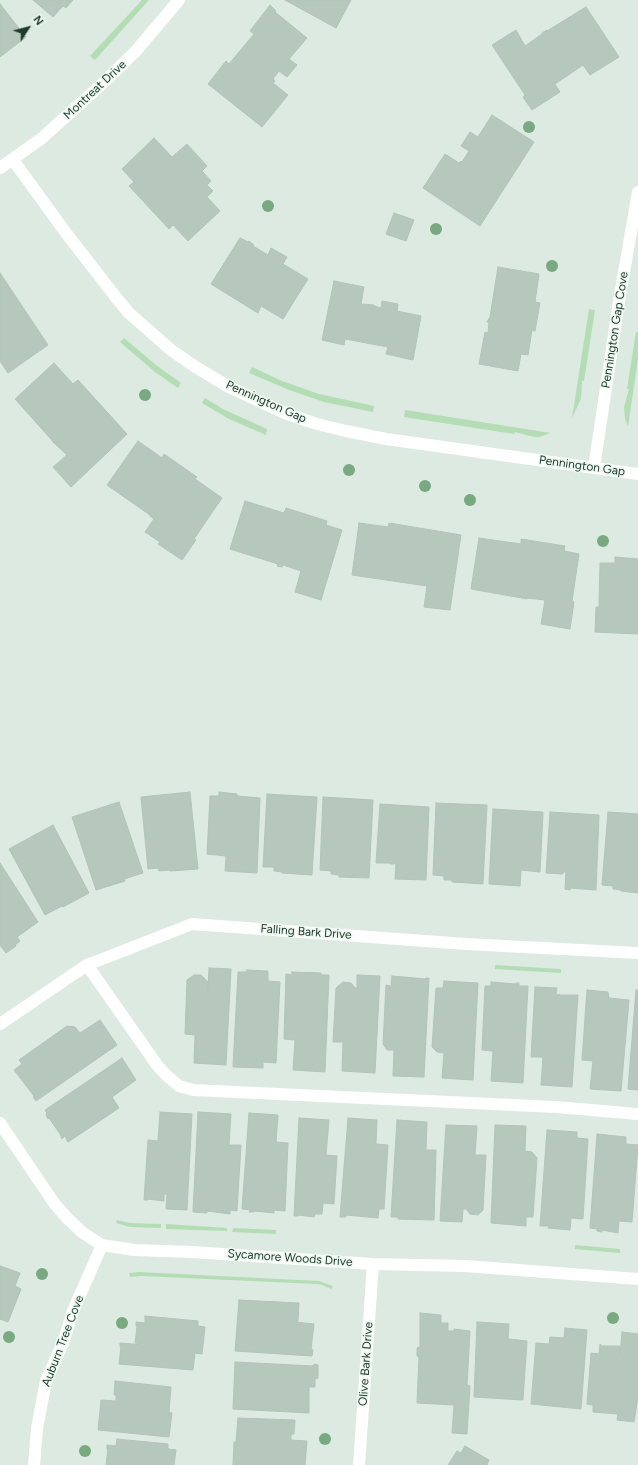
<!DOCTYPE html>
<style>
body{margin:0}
#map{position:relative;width:638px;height:1465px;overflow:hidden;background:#ddeae1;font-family:Figtree,sans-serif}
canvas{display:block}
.north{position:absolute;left:8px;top:8px;width:40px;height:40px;-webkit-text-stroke:3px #eef7f0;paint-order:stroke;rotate:54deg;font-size:11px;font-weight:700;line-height:16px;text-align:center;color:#1e3b2c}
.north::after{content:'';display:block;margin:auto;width:14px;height:18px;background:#1e3b2c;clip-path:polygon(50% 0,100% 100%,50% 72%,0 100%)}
</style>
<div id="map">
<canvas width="638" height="1465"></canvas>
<div class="north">N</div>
</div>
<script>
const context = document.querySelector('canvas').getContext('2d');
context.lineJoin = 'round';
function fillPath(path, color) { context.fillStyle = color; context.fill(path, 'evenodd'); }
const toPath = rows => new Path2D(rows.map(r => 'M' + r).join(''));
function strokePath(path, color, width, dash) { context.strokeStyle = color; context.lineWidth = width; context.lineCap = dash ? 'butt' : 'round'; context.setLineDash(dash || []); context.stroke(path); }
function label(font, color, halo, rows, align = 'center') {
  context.font = font + ' Figtree,sans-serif'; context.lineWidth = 3; context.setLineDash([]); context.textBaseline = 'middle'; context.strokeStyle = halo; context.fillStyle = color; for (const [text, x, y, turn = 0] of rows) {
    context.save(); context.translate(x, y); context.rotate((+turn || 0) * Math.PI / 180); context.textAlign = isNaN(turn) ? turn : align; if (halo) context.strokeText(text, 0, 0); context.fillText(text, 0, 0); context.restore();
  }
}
const green = toPath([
 [142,0,149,0,95,60,90,56],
 [589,309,595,310,584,381,582,381,581,399,572,418],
 [636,332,638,332,638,359,628,427,625,419,624,407,629,389,627,389],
 [124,338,156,365,181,383,178,388,155,372,120,342],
 [252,367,282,381,319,394,374,406,373,412,324,402,289,390,249,373],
 [205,398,223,409,267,429,266,435,229,419,202,403],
 [405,410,551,433,539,437,534,437,515,432,514,434,404,417],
 [495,965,561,969,561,973,495,969],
 [117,1220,129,1223,161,1224,161,1228,130,1227,116,1223],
 [166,1224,227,1228,227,1231,166,1229],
 [233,1228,276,1230,276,1234,232,1232],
 [575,1245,620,1249,620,1253,575,1249],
 [139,1272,319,1281,333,1286,331,1289,322,1285,317,1284,141,1276,130,1277,129,1273]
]);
const building = toPath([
 [33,0,73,0,66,8,63,6,53,17,33,0],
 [285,0,351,0,336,28,285,0],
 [0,4,26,37,0,57,0,4],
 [270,5,276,11,275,12,307,38,289,59,297,65,287,77,279,71,273,79,275,81,273,83,288,95,262,127,208,84,226,61,229,64,254,34,250,31,270,5],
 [586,7,619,57,590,75,583,65,555,84,560,92,532,110,523,97,525,95,492,45,516,30,525,46,542,34,542,33,547,30,547,31,586,7],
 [492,115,534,142,480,226,423,188,445,154,459,163,461,161,462,162,469,151,461,146,470,132,478,137,492,115],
 [154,138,172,157,187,144,207,166,202,171,211,181,207,185,213,191,207,197,220,211,188,241,173,225,169,229,129,186,134,182,122,169,154,138],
 [394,213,414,220,406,241,386,234,394,213],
 [240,238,248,242,249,241,254,245,253,246,268,255,271,248,287,257,283,264,308,279,283,319,261,306,258,313,211,284,240,238],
 [498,267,539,274,535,302,540,303,535,331,532,330,528,355,521,354,518,371,479,364,485,332,488,333,489,322,487,322,490,317,498,267],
 [0,273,48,345,8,373,0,361,0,273],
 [334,281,364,287,361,304,374,305,374,306,381,308,382,301,398,304,397,311,421,316,413,360,386,354,388,347,345,339,344,345,322,340,334,281],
 [54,363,73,384,78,380,127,434,71,487,53,467,67,455,53,442,50,438,15,399,54,363],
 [138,441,162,458,164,454,197,477,195,479,222,498,194,539,196,540,182,560,158,544,160,542,145,532,154,519,150,516,150,515,107,485,138,441],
 [245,501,284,513,286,508,327,521,326,525,342,530,321,600,295,592,301,571,283,565,282,567,277,566,278,564,230,549,245,501],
 [359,523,388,527,389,523,461,535,450,610,424,607,427,586,352,575,359,523],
 [479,538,521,544,521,539,565,546,564,551,579,554,572,601,574,602,570,629,541,624,545,600,527,598,527,599,522,598,471,589,479,538],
 [615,557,638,559,638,634,595,632,596,607,599,607,600,563,615,563,615,557],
 [190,792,198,869,170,871,169,870,159,871,158,868,148,869,141,797,190,792],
 [219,792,237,794,237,796,260,798,257,873,225,871,226,856,207,854,210,796,219,796,219,792],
 [267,794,317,797,312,875,282,873,282,872,274,871,274,867,263,867,267,794],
 [323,797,373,800,369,878,339,877,339,875,331,874,331,871,320,870,323,797],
 [119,802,143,873,124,879,125,881,96,890,72,817,119,802],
 [436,803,487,805,483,884,452,882,452,880,444,880,444,876,433,875,436,803],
 [380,804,429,807,426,880,395,879,396,863,395,863,394,864,390,864,391,863,376,863,380,804],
 [493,809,543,812,540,872,521,870,520,886,489,884,493,809],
 [550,812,599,815,596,890,570,888,570,890,565,889,566,872,563,872,563,874,546,873,550,812],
 [608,812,638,814,638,893,621,891,621,890,613,889,613,886,602,885,608,812],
 [53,825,89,893,63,907,62,906,45,915,9,849,53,825],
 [0,863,38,922,17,937,20,941,15,945,16,946,6,953,0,945,0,863],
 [209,968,231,969,226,1065,194,1063,195,1035,185,1034,187,980,194,975,201,975,208,982,208,990,209,968],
 [247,970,268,971,268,981,280,982,276,1063,263,1062,263,1068,233,1067,238,972,246,972,247,970],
 [292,972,321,973,321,975,329,975,325,1072,293,1070,295,1040,284,1039,286,974,292,975,292,972],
 [357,975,380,976,375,1073,342,1071,343,1042,333,1042,336,988,343,982,351,983,355,988,357,988,357,975],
 [392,976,426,979,426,978,429,978,424,1077,393,1076,394,1050,387,1050,383,1044,386,985,391,986,392,976],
 [444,981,478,983,473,1080,442,1078,444,1053,437,1052,432,1047,436,988,443,988,444,981],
 [491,982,516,984,516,983,519,983,519,986,528,986,523,1083,491,1081,493,1051,482,1050,485,986,491,986,491,982],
 [535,987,557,988,556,995,558,995,558,994,560,995,578,995,572,1087,541,1085,543,1057,531,1057,535,987],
 [587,990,608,992,609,999,609,998,629,1000,621,1091,590,1089,593,1061,582,1060,587,990],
 [636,990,638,990,638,1090,628,1089,636,990],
 [100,1020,117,1045,36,1101,33,1097,34,1096,14,1070,22,1064,19,1060,67,1026,75,1027,80,1033,100,1020],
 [122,1058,136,1080,112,1097,119,1108,68,1142,65,1136,62,1139,60,1134,49,1118,48,1119,46,1115,47,1113,45,1110,122,1058],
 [160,1112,192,1114,187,1210,166,1209,167,1194,164,1194,164,1201,148,1199,148,1200,144,1200,148,1140,158,1141,160,1112],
 [198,1112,231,1114,229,1145,241,1145,237,1211,230,1210,230,1214,207,1211,207,1213,193,1212,198,1112],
 [249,1113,278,1115,276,1142,288,1143,285,1211,274,1210,274,1213,255,1211,254,1212,249,1212,250,1210,242,1209,249,1113],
 [299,1118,329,1120,326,1155,337,1156,334,1204,323,1203,322,1214,315,1214,314,1217,298,1215,298,1216,294,1216,299,1118],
 [348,1118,377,1120,376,1144,388,1145,384,1209,379,1209,378,1218,346,1215,346,1217,340,1217,348,1118],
 [397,1120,427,1122,426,1150,436,1150,434,1220,398,1219,398,1217,391,1217,397,1120],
 [446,1125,477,1126,475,1155,486,1155,483,1210,478,1215,470,1214,466,1209,463,1209,462,1222,440,1221,446,1125],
 [495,1125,526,1126,525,1151,532,1152,537,1158,533,1217,526,1217,526,1226,491,1223,495,1125],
 [547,1130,577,1132,577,1138,588,1139,583,1219,571,1218,570,1230,548,1228,549,1226,540,1226,547,1130],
 [597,1134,626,1137,626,1144,638,1145,632,1222,619,1221,618,1233,602,1230,602,1232,597,1231,597,1229,590,1228,597,1134],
 [0,1266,20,1273,15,1286,21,1289,8,1322,0,1319,0,1266],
 [239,1300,299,1303,298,1321,296,1322,314,1324,311,1349,313,1350,312,1356,235,1351,239,1300],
 [420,1313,441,1315,441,1323,448,1323,448,1331,454,1331,454,1329,470,1331,467,1385,470,1386,467,1434,452,1433,454,1405,417,1403,419,1357,417,1356,417,1348,420,1347,420,1313],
 [145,1316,198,1321,198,1326,205,1327,202,1354,195,1353,193,1370,119,1364,121,1347,120,1347,120,1343,144,1345,144,1344,135,1343,137,1327,136,1326,136,1322,145,1323,145,1316],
 [477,1322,509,1324,508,1341,509,1339,527,1341,523,1400,474,1397,477,1322],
 [565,1328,587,1330,581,1409,531,1404,536,1343,549,1344,550,1337,564,1338,565,1328],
 [622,1332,638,1334,638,1397,634,1422,617,1420,618,1414,593,1412,593,1405,587,1404,591,1353,599,1354,600,1344,602,1346,620,1346,620,1355,622,1332],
 [235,1362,313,1366,314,1364,318,1365,318,1378,315,1379,315,1387,309,1387,309,1413,233,1409,235,1362],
 [115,1381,171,1387,169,1412,172,1413,169,1437,98,1430,101,1400,116,1401,116,1395,114,1395,115,1381],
 [238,1418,295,1420,294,1434,291,1434,291,1440,307,1441,305,1465,233,1465,234,1442,236,1442,238,1418],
 [117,1439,168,1444,168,1449,176,1450,174,1465,106,1465,108,1449,107,1449,107,1445,116,1446,117,1439],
 [465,1446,489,1460,487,1465,448,1465,457,1451,461,1453,465,1446]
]);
const service = toPath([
 [87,965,157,1065,166,1075,179,1086,193,1090,556,1107,638,1114]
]);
const minor = toPath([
 [13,160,66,233,118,300,129,313,171,350,194,366,229,387,287,414,317,424,346,431,386,439,638,474],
 [0,168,42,138,102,84,135,52,179,0],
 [594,468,619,301,638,192],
 [0,1024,87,965,192,924,466,944,638,953],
 [0,1123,54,1203,67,1218,83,1233,102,1245,134,1250,192,1252,373,1264,465,1266,638,1279],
 [34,1465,37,1428,46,1381,63,1343,73,1311,102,1245],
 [359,1465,373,1264]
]);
const trees = [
 [529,127],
 [268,206],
 [436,229],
 [552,266],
 [145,395],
 [349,470],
 [425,486],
 [470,500],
 [603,541],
 [42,1274],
 [613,1318],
 [122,1323],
 [9,1337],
 [325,1439],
 [85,1451]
];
const streetNames = [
 ["Montreat Drive",95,90,-43],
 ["Pennington Gap Cove",615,330,-81],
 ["Pennington Gap",266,402,24],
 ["Pennington Gap",582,466,8],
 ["Falling Bark Drive",306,932,4],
 ["Sycamore Woods Drive",290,1258,4],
 ["Auburn Tree Cove",63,1341,-69],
 ["Olive Bark Drive",366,1364,-86]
];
fillPath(green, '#b4ddb5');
fillPath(building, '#b6c8bc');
strokePath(building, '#b0c4b7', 1);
strokePath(service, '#fff', 12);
strokePath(minor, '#fff', 12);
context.fillStyle = '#78a980';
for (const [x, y] of trees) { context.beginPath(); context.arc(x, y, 6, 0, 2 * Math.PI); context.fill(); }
label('12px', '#1e3b2c', '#eef7f0', streetNames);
</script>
